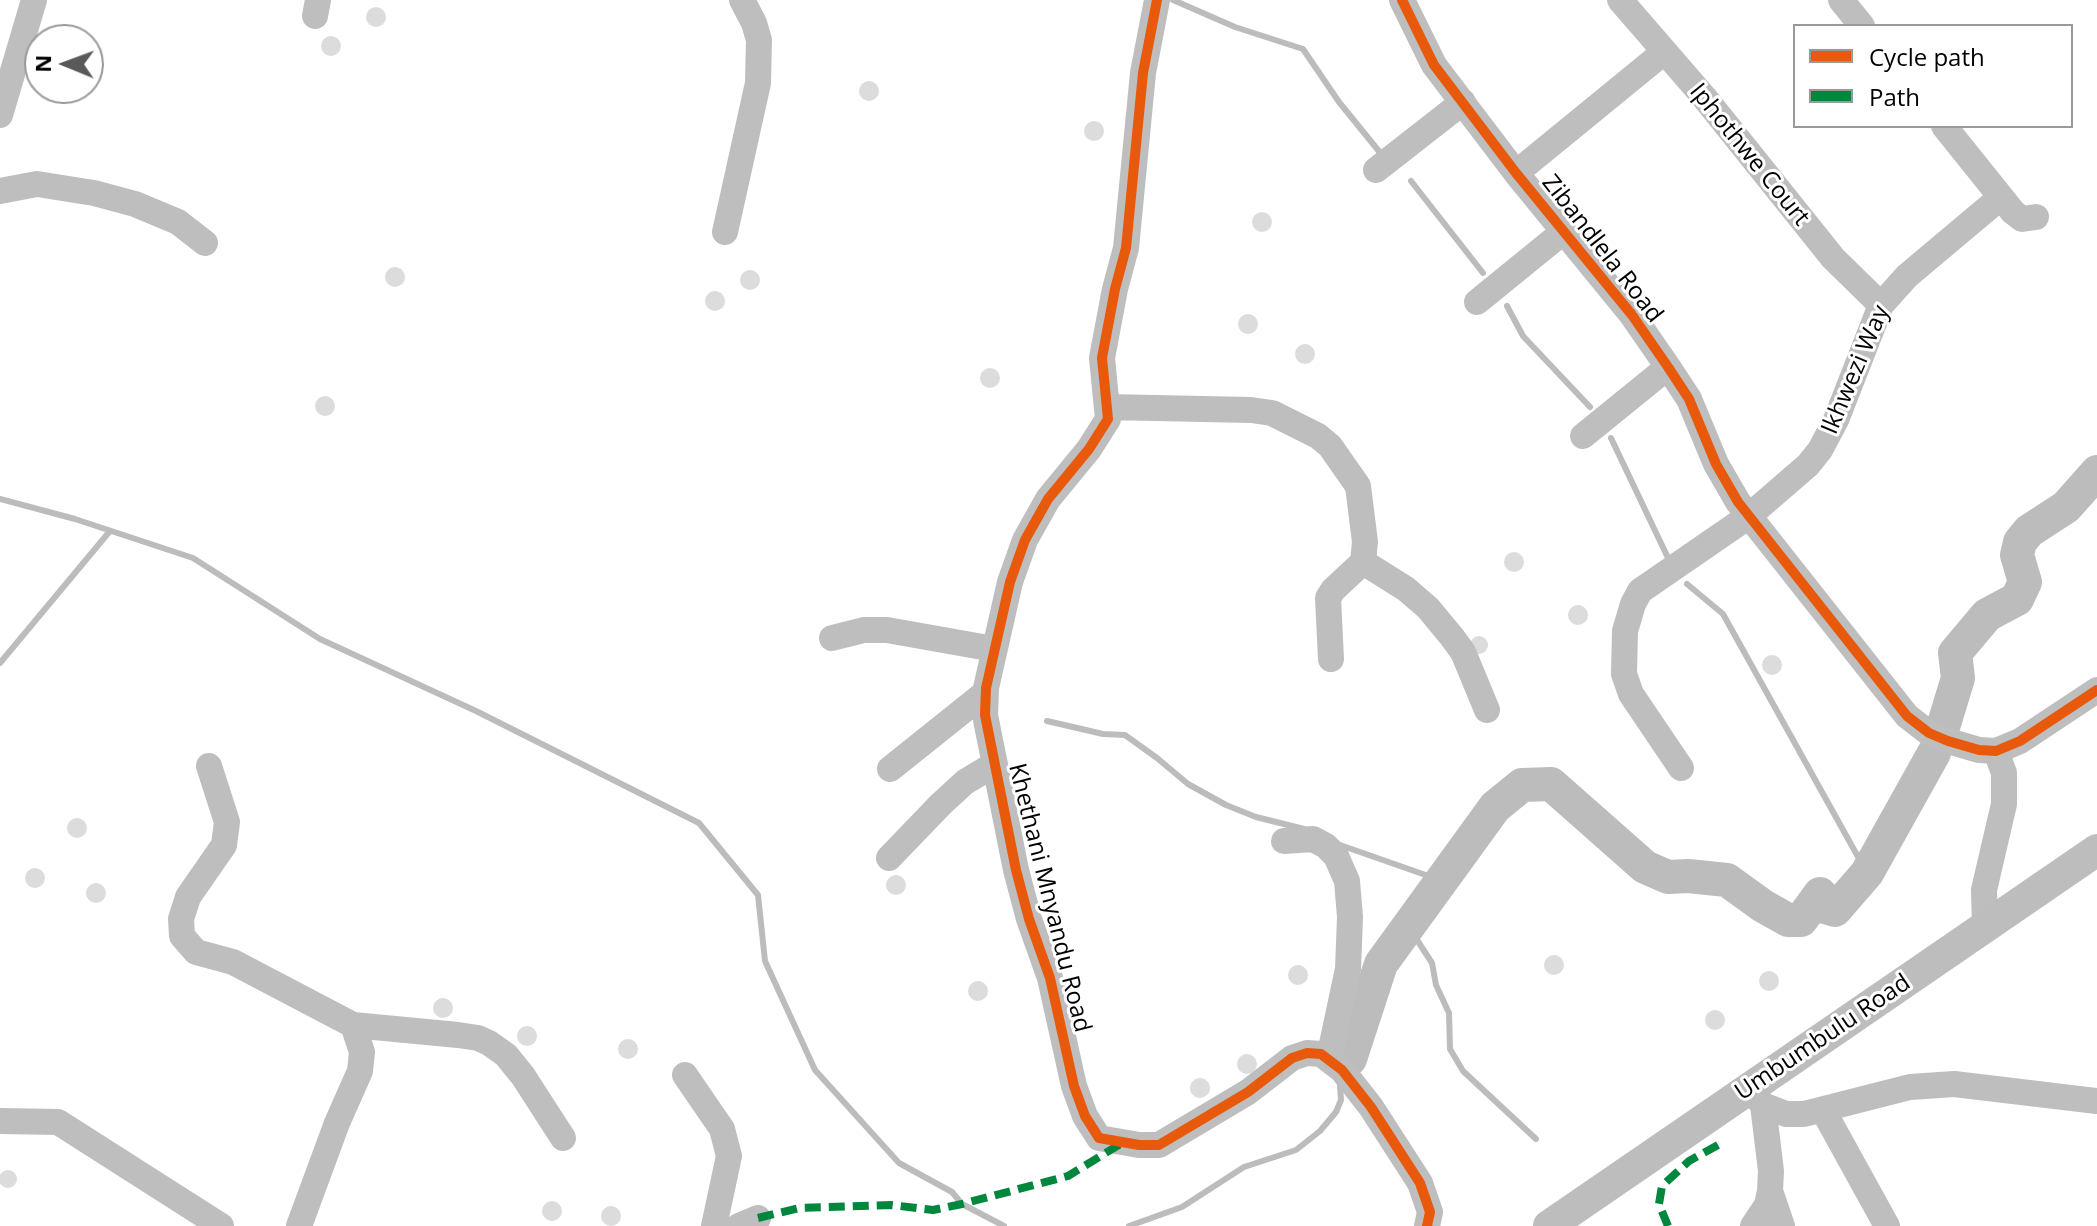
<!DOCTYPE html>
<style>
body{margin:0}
#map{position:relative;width:2097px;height:1226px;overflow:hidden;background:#fff;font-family:"Open Sans",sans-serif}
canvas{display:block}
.legend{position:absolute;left:1793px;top:24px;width:280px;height:104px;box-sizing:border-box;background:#fff;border:2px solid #999;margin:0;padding:10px 14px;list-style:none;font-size:24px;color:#000}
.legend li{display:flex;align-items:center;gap:16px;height:40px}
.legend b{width:40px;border:2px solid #999}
.north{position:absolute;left:24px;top:24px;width:80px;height:80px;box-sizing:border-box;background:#fff;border:2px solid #999;border-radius:50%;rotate:271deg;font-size:22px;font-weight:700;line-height:32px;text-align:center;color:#000}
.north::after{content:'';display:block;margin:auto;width:28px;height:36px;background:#595959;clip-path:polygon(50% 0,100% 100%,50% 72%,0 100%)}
</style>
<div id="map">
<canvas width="2097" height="1226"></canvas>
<ul class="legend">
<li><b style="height:10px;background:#e8590c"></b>Cycle path</li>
<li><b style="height:10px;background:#00873e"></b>Path</li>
</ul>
<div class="north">N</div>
</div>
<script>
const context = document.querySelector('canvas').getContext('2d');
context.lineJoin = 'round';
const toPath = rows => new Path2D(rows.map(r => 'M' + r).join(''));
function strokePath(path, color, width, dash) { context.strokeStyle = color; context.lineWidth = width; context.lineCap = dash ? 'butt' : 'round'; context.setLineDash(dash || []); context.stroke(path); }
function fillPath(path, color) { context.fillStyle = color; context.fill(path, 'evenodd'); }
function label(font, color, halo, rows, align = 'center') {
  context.font = font + ' "Open Sans",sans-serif'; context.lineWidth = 6; context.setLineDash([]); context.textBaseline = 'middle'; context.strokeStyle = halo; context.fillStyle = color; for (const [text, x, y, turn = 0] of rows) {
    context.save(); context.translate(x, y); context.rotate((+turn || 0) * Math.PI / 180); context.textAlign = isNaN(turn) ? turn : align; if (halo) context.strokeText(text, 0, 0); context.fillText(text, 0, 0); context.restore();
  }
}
const stream = toPath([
 [1173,0,1235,27,1303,49,1339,102,1382,155],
 [1411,181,1483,273],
 [1507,306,1523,336,1590,407],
 [1611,438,1669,560],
 [0,499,75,519,193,558,320,639,476,711,699,823,758,895,765,961,815,1070,899,1163,952,1192,962,1204,1004,1226],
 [1687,584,1723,614,1867,873],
 [0,663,110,531],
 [1047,721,1103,734,1125,735,1157,758,1188,784,1226,805,1256,817,1304,829],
 [1340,845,1440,880],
 [1408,926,1432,963,1436,985,1449,1013,1450,1049,1463,1071,1536,1139],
 [1129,1226,1182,1207,1244,1167,1296,1150,1320,1131,1336,1112,1341,1100,1340,1085]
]);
const river = toPath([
 [1944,724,1958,678,1955,653,1987,615,2017,599,2025,582,2017,555,2020,542,2029,531,2066,507,2097,472],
 [1350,1059,1381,964,1495,807,1522,785,1551,784,1645,867,1668,877,1688,876,1727,880,1763,906,1788,920,1801,920,1820,894,1825,907,1835,910,1867,873,1934,753]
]);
const building = toPath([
 '366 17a10 10 0 1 1 20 0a10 10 0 1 1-20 0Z',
 '321 46a10 10 0 1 1 20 0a10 10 0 1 1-20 0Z',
 '859 91a10 10 0 1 1 20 0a10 10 0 1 1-20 0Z',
 '1084 131a10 10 0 1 1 20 0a10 10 0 1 1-20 0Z',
 '1252 222a10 10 0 1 1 20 0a10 10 0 1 1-20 0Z',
 '385 277a10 10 0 1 1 20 0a10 10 0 1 1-20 0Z',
 '740 280a10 10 0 1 1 20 0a10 10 0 1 1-20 0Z',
 '705 301a10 10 0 1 1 20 0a10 10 0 1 1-20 0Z',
 '1238 324a10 10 0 1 1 20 0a10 10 0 1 1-20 0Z',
 '1295 354a10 10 0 1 1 20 0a10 10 0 1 1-20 0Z',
 '980 378a10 10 0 1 1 20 0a10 10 0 1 1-20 0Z',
 '315 406a10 10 0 1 1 20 0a10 10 0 1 1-20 0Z',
 '1504 562a10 10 0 1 1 20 0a10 10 0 1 1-20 0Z',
 '1568 615a10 10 0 1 1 20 0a10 10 0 1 1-20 0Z',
 '1470 645a9 9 0 1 1 18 0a9 9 0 1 1-18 0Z',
 '1762 665a10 10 0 1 1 20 0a10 10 0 1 1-20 0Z',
 '67 828a10 10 0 1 1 20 0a10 10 0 1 1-20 0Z',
 '25 878a10 10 0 1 1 20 0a10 10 0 1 1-20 0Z',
 '886 885a10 10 0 1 1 20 0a10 10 0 1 1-20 0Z',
 '86 893a10 10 0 1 1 20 0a10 10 0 1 1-20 0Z',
 '1544 965a10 10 0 1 1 20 0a10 10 0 1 1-20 0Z',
 '1288 975a10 10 0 1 1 20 0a10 10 0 1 1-20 0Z',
 '1759 981a10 10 0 1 1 20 0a10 10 0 1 1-20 0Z',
 '968 991a10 10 0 1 1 20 0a10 10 0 1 1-20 0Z',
 '433 1008a10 10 0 1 1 20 0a10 10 0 1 1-20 0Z',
 '1705 1020a10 10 0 1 1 20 0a10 10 0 1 1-20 0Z',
 '517 1036a10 10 0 1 1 20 0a10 10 0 1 1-20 0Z',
 '618 1049a10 10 0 1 1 20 0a10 10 0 1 1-20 0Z',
 '1237 1064a10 10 0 1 1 20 0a10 10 0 1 1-20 0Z',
 '1190 1088a10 10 0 1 1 20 0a10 10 0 1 1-20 0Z',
 '-1 1179a9 9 0 1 1 18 0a9 9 0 1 1-18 0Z',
 '542 1211a10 10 0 1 1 20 0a10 10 0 1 1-20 0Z',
 '601 1216a10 10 0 1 1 20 0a10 10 0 1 1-20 0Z'
]);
const minor = toPath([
 [1157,0,1143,73,1126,248,1115,289,1102,358,1108,419,1089,449,1048,499,1025,540,1010,582,986,688,985,715,1016,870,1029,919,1050,978,1074,1086,1085,1116,1099,1138,1139,1145,1159,1145,1248,1092,1292,1058,1307,1053,1321,1054,1342,1070,1371,1107,1420,1183,1430,1212,1427,1226],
 [1402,0,1434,65,1516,173,1632,315,1668,367,1689,399,1716,464,1738,502,1907,716,1929,733,1948,741,1979,750,1996,751,2020,741,2097,690],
 [1620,0,1704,97,1833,258,1881,305],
 [1841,0,1862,26],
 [315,16,318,0],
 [0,115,34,0],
 [1944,126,2013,212,2022,219,2036,217],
 [1376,170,1463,102],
 [1516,173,1664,52],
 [0,191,37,184,94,193,135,204,178,222,205,243],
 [725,232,758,83,759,40,754,23,742,0],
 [1477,302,1563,232],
 [1107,407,1251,410,1272,413,1318,436,1330,446,1358,486,1365,542,1363,562,1333,590,1328,598,1331,659],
 [1583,436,1668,367],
 [1363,562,1406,589,1428,608,1452,637,1463,652,1487,710],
 [832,638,864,630,887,630,994,649],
 [209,766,227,822,224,845,188,897,181,919,182,936,196,952,233,962,353,1025,362,1052,360,1071,337,1123,299,1226],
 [1681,768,1631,694,1624,674,1625,631,1633,604,1640,591,1749,516,1808,465,1820,450,1836,420,1881,305,1907,276,2001,197],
 [890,769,985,693],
 [1284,841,1313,839,1326,846,1336,856,1347,881,1350,917,1348,969,1329,1058],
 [889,858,941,804,965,782,995,764],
 [1985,928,1984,890,2004,804,2004,773,1996,751],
 [353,1025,458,1035,478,1038,489,1043,506,1055,523,1076,563,1138],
 [685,1075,722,1129,729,1156,714,1226],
 [1749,1088,1763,1105,1786,1114,1804,1114,1910,1087,1954,1084,2097,1101],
 [1823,1110,1887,1226],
 [0,1121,58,1122,221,1226],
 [1770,1191,1782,1226],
 [739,1226,758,1218],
 [1753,1226,1767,1205,1770,1191,1771,1171,1763,1105]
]);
const major = toPath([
 [1549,1226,2097,850]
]);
const quiet = toPath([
 [758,1218,799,1208,891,1205,933,1210,962,1204,1068,1176,1122,1143],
 [1668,1226,1659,1204,1662,1186,1689,1161,1725,1141]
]);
const cycleway = toPath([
 [1157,0,1143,73,1126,248,1115,289,1102,358,1108,419,1089,449,1048,499,1025,540,1010,582,986,688,985,715,1016,870,1029,919,1050,978,1074,1086,1085,1116,1099,1138,1139,1145,1159,1145,1248,1092,1292,1058,1307,1053,1321,1054,1342,1070,1371,1107,1420,1183,1430,1212,1427,1226],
 [1402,0,1434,65,1516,173,1632,315,1668,367,1689,399,1716,464,1738,502,1907,716,1929,733,1948,741,1979,750,1996,751,2020,741,2097,690]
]);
const streetNames = [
 ["Iphothwe Court",1749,155,51],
 ["Zibandlela Road",1602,249,52],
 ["Ikhwezi Way",1856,370,-67],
 ["Khethani Mnyandu Road",1049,898,76],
 ["Umbumbulu Road",1823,1038,-34]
];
strokePath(stream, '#bcbcbc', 6);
strokePath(river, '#bcbcbc', 34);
fillPath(building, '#dcdcdc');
strokePath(minor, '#bebebe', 26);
strokePath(major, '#bdbdbd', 32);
strokePath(quiet, '#00873e', 8, [16, 8]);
strokePath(cycleway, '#e8590c', 10);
label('24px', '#000', '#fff', streetNames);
</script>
